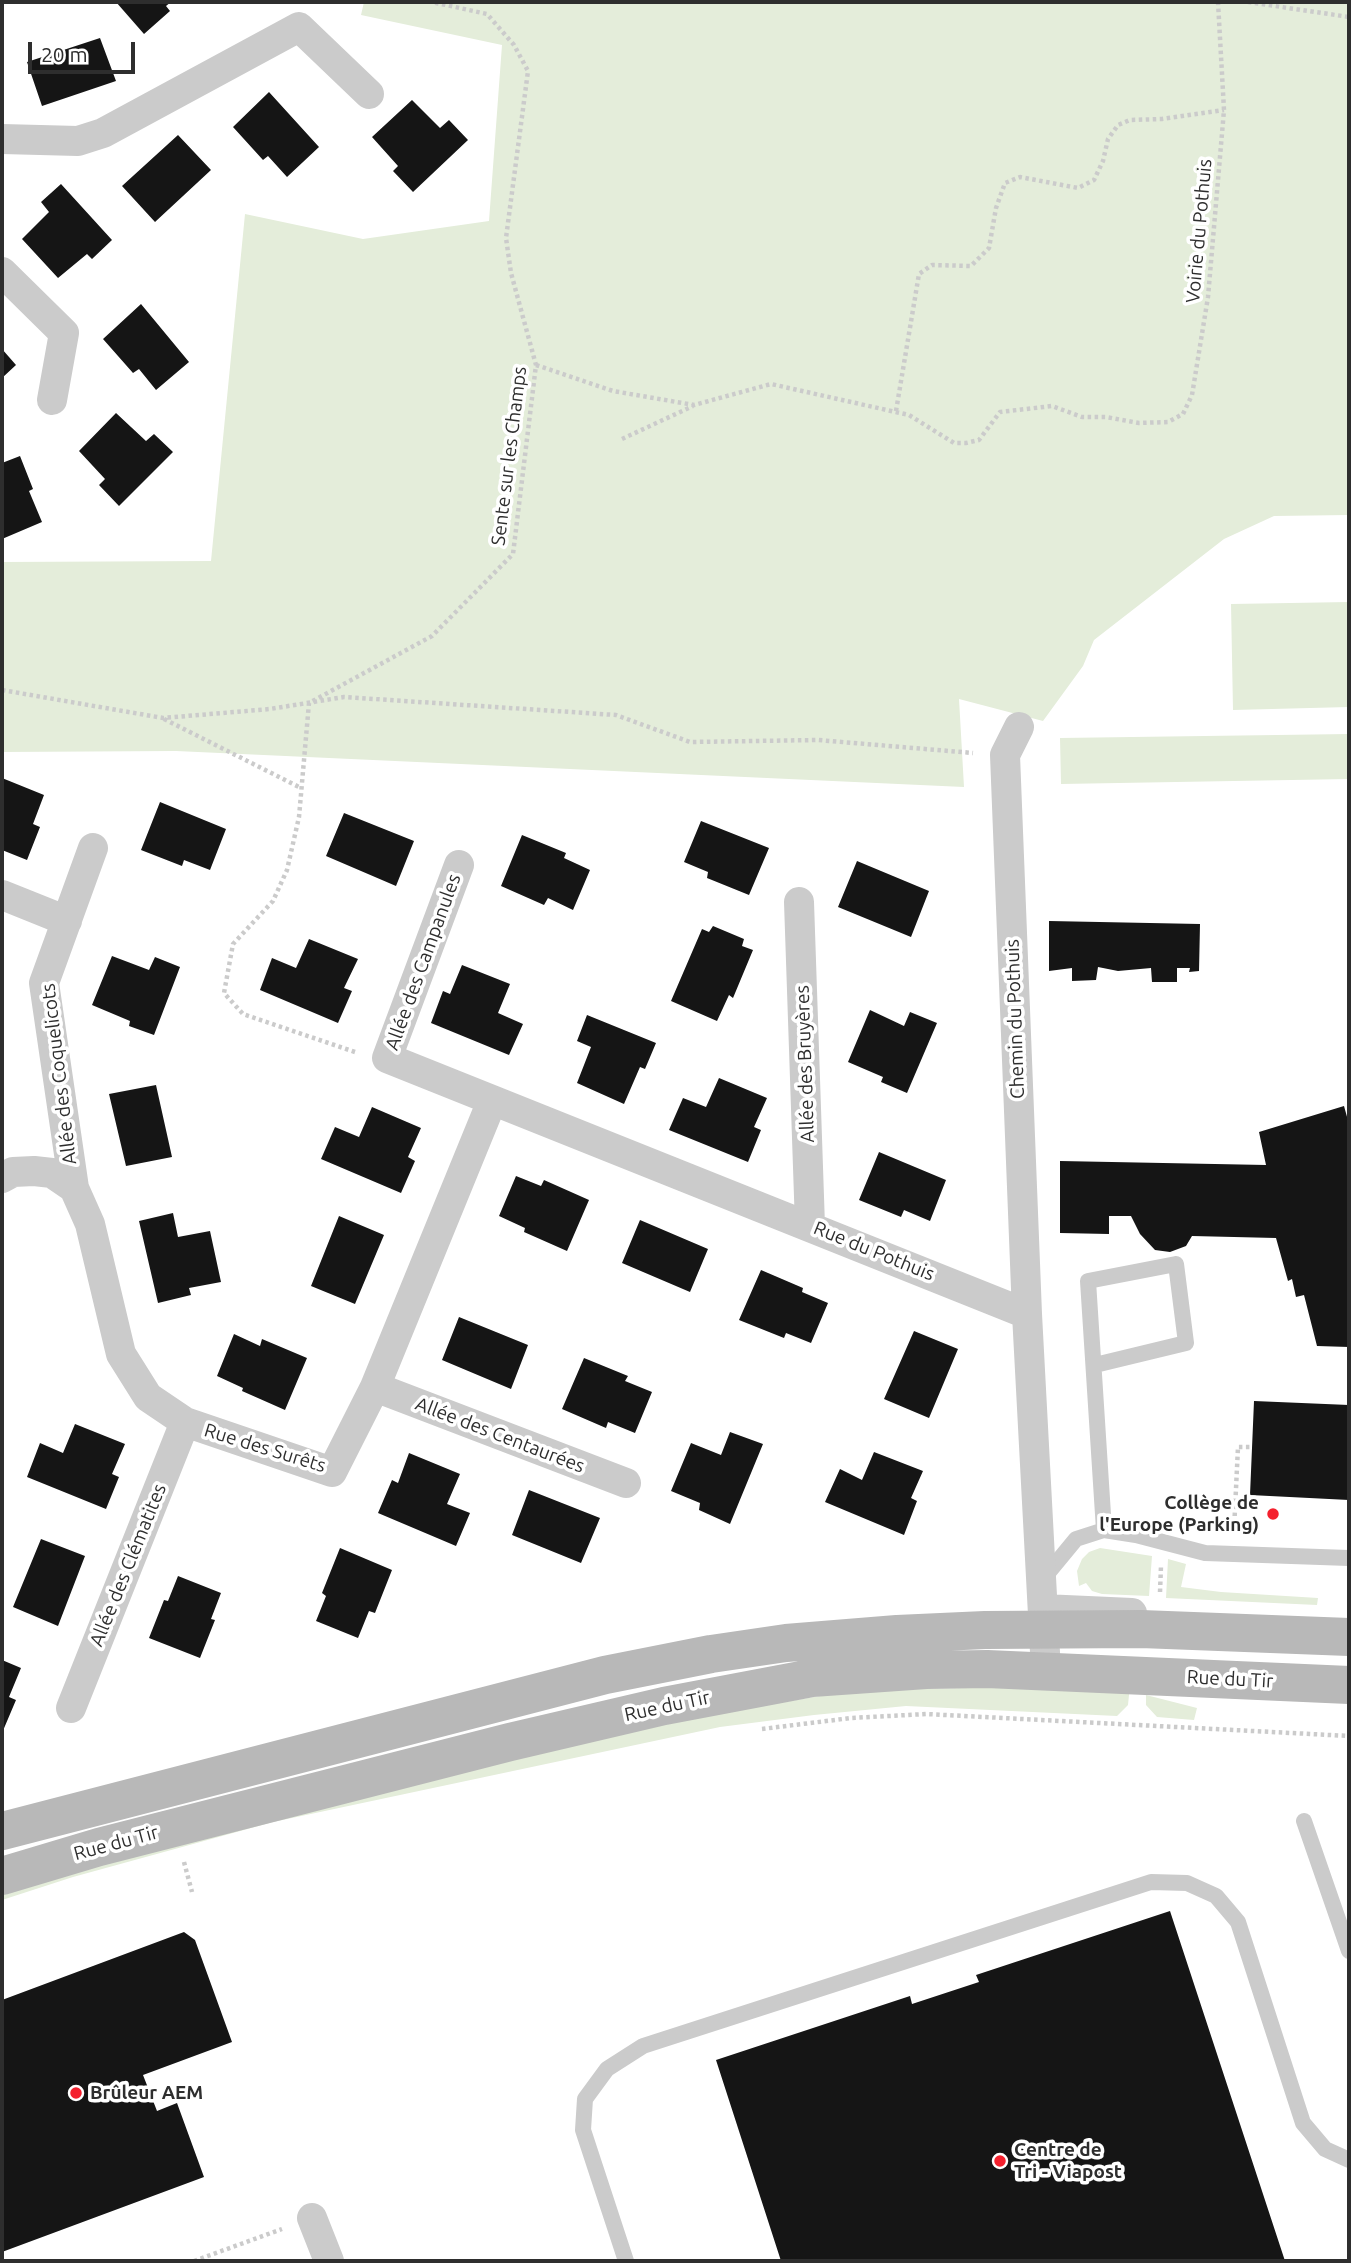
<!DOCTYPE html>
<meta charset="utf-8">
<style>
body{margin:0}
#map{position:relative;width:1351px;height:2263px;overflow:hidden;background:#fff;font-family:Ubuntu,sans-serif}
canvas{display:block}
.frame{position:absolute;inset:0;border:4px solid #2e2e2e;pointer-events:none}
.scale{position:absolute;left:28px;top:42px;width:107px;height:32px;box-sizing:border-box;border:4px solid #2e2e2e;border-top:0;padding-left:9px;font-size:21px;line-height:24px;white-space:nowrap;color:#2e2e2e;-webkit-text-stroke:5px #fff;paint-order:stroke}
</style>
<div id="map">
<canvas width="1351" height="2263"></canvas>
<div class="frame"></div>
<div class="scale">20 m</div>
</div>
<script>
const context = document.querySelector('canvas').getContext('2d');
context.lineJoin = 'round';
function fillPath(path, color) { context.fillStyle = color; context.fill(path, 'evenodd'); }
const toPath = rows => new Path2D(rows.map(r => 'M' + r).join(''));
function strokePath(path, color, width, dash) { context.strokeStyle = color; context.lineWidth = width; context.lineCap = dash ? 'butt' : 'round'; context.setLineDash(dash || []); context.stroke(path); }
function label(font, color, halo, rows, align = 'center') {
  context.font = font + ' Ubuntu,sans-serif'; context.lineWidth = 7; context.setLineDash([]); context.textBaseline = 'middle'; context.strokeStyle = halo; context.fillStyle = color; for (const [text, x, y, turn = 0] of rows) {
    context.save(); context.translate(x, y); context.rotate((+turn || 0) * Math.PI / 180); context.textAlign = isNaN(turn) ? turn : align; if (halo) context.strokeText(text, 0, 0); context.fillText(text, 0, 0); context.restore();
  }
}
const green = toPath([
 [364,2,1349,2,1349,515,1274,516,1224,539,1094,640,1083,666,1043,721,959,699,964,787,176,751,2,752,2,562,211,561,245,214,363,239,489,221,502,45,361,15],
 [1349,602,1349,707,1233,710,1231,604],
 [1349,734,1349,779,1061,784,1060,738],
 [1100,1548,1152,1556,1149,1596,1102,1594,1092,1591,1086,1583,1079,1586,1077,1571,1082,1559,1089,1552],
 [1168,1559,1186,1564,1181,1587,1221,1592,1318,1598,1317,1605,1166,1598],
 [1130,1685,1128,1705,1117,1716,906,1706,814,1715,720,1727,273,1822,73,1877,2,1900,2,1886,564,1739,856,1690],
 [1146,1695,1197,1708,1194,1720,1157,1717,1146,1705]
]);
const building = toPath([
 [116,2,171,2,166,6,170,11,144,34],
 [100,38,116,81,42,106,27,62],
 [269,92,319,147,287,177,268,156,263,160,233,127],
 [412,100,440,128,449,120,468,140,413,192,393,171,398,166,372,137],
 [178,135,211,170,155,222,122,186],
 [61,184,112,240,92,259,87,254,58,278,22,239,49,212,41,202],
 [141,304,189,362,156,390,139,369,133,373,103,339],
 [2,349,16,365,2,378],
 [116,413,146,441,154,434,173,452,119,506,99,485,105,479,79,451],
 [20,456,33,489,29,491,42,522,2,539,2,463],
 [2,778,44,795,33,824,40,827,27,860,2,850],
 [160,802,226,829,210,870,184,860,182,866,141,850],
 [344,813,414,841,396,886,326,856],
 [701,821,769,848,749,895,707,878,708,872,684,862],
 [522,835,566,853,564,858,590,870,573,910,548,898,544,905,501,886],
 [857,861,929,891,911,937,838,907],
 [1049,921,1200,924,1199,971,1189,972,1190,968,1177,968,1177,982,1152,982,1151,968,1118,971,1098,967,1096,980,1072,981,1072,968,1049,971],
 [713,926,744,939,742,946,753,950,733,998,729,995,717,1021,671,1001,702,929,709,932],
 [309,939,358,959,344,988,352,991,338,1023,260,990,272,958,296,968],
 [112,956,149,970,155,957,180,967,154,1035,129,1026,130,1021,92,1005],
 [462,965,510,984,498,1013,523,1024,509,1055,431,1023,443,991,450,994],
 [870,1010,904,1026,910,1012,937,1023,907,1093,881,1082,883,1077,848,1062],
 [587,1015,656,1043,645,1069,640,1067,624,1104,577,1083,591,1047,577,1041],
 [719,1078,767,1098,754,1127,761,1130,748,1162,669,1130,683,1098,706,1107],
 [156,1085,172,1157,126,1166,109,1094],
 [1344,1106,1349,1124,1349,1347,1317,1346,1304,1295,1296,1297,1292,1279,1288,1281,1276,1238,1192,1236,1186,1246,1170,1252,1155,1250,1140,1234,1131,1216,1109,1216,1109,1234,1060,1233,1060,1161,1266,1165,1259,1132],
 [372,1107,421,1128,408,1157,415,1161,401,1193,321,1159,335,1127,359,1137],
 [879,1152,946,1180,930,1221,904,1210,901,1217,859,1200],
 [516,1176,541,1186,544,1180,589,1200,567,1251,524,1232,525,1228,499,1216],
 [173,1213,178,1237,210,1231,221,1282,189,1288,191,1295,158,1303,139,1221],
 [339,1216,384,1235,355,1304,311,1286],
 [640,1220,708,1249,690,1292,622,1263],
 [761,1270,803,1288,802,1292,828,1303,811,1343,786,1333,784,1338,739,1320],
 [459,1317,528,1345,511,1389,442,1360],
 [914,1331,958,1349,929,1418,884,1399],
 [234,1334,260,1346,262,1339,307,1358,285,1410,242,1391,243,1388,217,1376],
 [584,1358,628,1376,625,1381,652,1392,635,1433,608,1422,606,1428,562,1409],
 [1254,1401,1349,1405,1349,1500,1250,1495],
 [75,1424,125,1444,112,1474,119,1477,106,1509,27,1477,40,1443,63,1453],
 [730,1432,763,1444,730,1524,699,1510,700,1503,671,1491,691,1443,721,1455],
 [874,1452,923,1471,911,1498,917,1501,904,1535,825,1502,840,1469,862,1480],
 [409,1453,460,1474,447,1504,470,1513,456,1546,378,1513,392,1480,398,1483],
 [529,1490,600,1518,581,1563,512,1535],
 [41,1539,85,1556,58,1626,13,1607],
 [340,1548,392,1570,375,1613,369,1611,358,1638,316,1621,326,1596,322,1593],
 [178,1576,221,1593,211,1619,215,1620,200,1658,149,1638,164,1600,168,1601],
 [2,1660,21,1668,9,1697,16,1700,2,1733],
 [1170,1911,1285,2261,781,2261,716,2060,910,1996,912,2004,979,1982,976,1975],
 [184,1932,195,1940,232,2042,143,2075,157,2111,177,2103,204,2177,2,2252,2,2000]
]);
const path = toPath([
 [1248,2,1349,17],
 [536,365,613,391,694,405,771,384,909,415,954,443,966,443,979,440,1000,412,1052,406,1082,417,1106,417,1139,423,1168,422,1183,414,1192,395,1208,297,1224,110,1218,2],
 [896,411,919,274,932,265,971,266,989,248,996,208,1005,183,1020,177,1078,188,1094,180,1103,161,1108,139,1118,125,1130,120,1162,119,1224,110],
 [622,439,693,406],
 [2,690,163,718,270,709,344,697,616,715,690,742,818,740,973,753],
 [164,719,301,788],
 [355,1052,243,1014,224,993,233,944,273,901,287,870,299,817,309,703,432,636,513,554,536,365,511,273,506,238,528,71,514,45,487,14,432,2],
 [1234,1530,1238,1447,1252,1447],
 [1160,1592,1161,1566],
 [762,1729,851,1718,926,1714,1349,1736],
 [184,1862,192,1892],
 [194,2261,282,2229]
]);
const service = toPath([
 [1095,1365,1186,1343,1176,1264,1088,1281,1104,1530],
 [1043,1579,1076,1539,1104,1530,1136,1535,1205,1553,1349,1558],
 [1304,1821,1349,1951],
 [626,2261,583,2130,585,2099,607,2069,643,2046,1151,1882,1187,1883,1216,1896,1238,1922,1303,2123,1325,2149,1349,2160]
]);
const minor = toPath([
 [2,139,78,141,103,133,299,27,369,94],
 [2,272,64,333,52,400],
 [1019,727,1005,755,1027,1314,1046,1671],
 [459,865,387,1058,1027,1314],
 [2,895,67,921],
 [799,902,810,1226],
 [2,1178,13,1172,34,1171,52,1173,74,1188,90,1224,121,1354,148,1397,185,1422,332,1472,375,1387,492,1101],
 [74,1188,44,983,93,848],
 [375,1387,626,1483],
 [1043,1609,1132,1613],
 [71,1708,185,1422],
 [312,2218,329,2261]
]);
const secondary = toPath([
 [2,1831,605,1675,711,1654,786,1643,897,1634,985,1630,1141,1629,1349,1637],
 [2,1876,99,1847,510,1742,664,1706,812,1678,926,1670,987,1669,1349,1685]
]);
const markers = [
 [1273,1514,7,"#f4202d"],
 [76,2093,7,"#f4202d"],
 [1000,2161,7,"#f4202d"]
];
const streetNames = [
 ["Voirie du Pothuis",1199,231,-85],
 ["Sente sur les Champs",509,456,-83],
 ["Allée des Campanules",423,962,-70],
 ["Chemin du Pothuis",1015,1019,-92],
 ["Allée des Bruyères",805,1064,-92],
 ["Allée des Coquelicots",59,1074,-97],
 ["Rue du Pothuis",874,1251,22],
 ["Allée des Centaurées",500,1435,21],
 ["Rue des Surêts",265,1448,17],
 ["Allée des Clématites",128,1565,-68],
 ["Rue du Tir",1230,1679,3],
 ["Rue du Tir",667,1706,-12],
 ["Rue du Tir",116,1843,-15]
];
const poiNames = [
 ["Collège de",1259,1503,"right"],
 ["l'Europe (Parking)",1259,1525,"right"],
 ["Brûleur AEM",90,2093],
 ["Centre de",1014,2150],
 ["Tri - Viapost",1014,2172]
];
fillPath(green, '#e4edda');
fillPath(building, '#151515');
strokePath(path, '#cbcbcb', 4.5, [3.5, 3.5]);
strokePath(service, '#cbcbcb', 16);
strokePath(minor, '#cbcbcb', 30);
strokePath(secondary, '#b8b8b8', 38);
for (const [x, y, r, color] of markers) { const dot = new Path2D(); dot.arc(x, y, r, 0, 2 * Math.PI); context.fillStyle = color; context.fill(dot); strokePath(dot, '#fff', 2.5); }
label('19px', '#2e2e2e', '#fff', streetNames);
label('bold 19px', '#2e2e2e', '#fff', poiNames, 'left');
</script>
